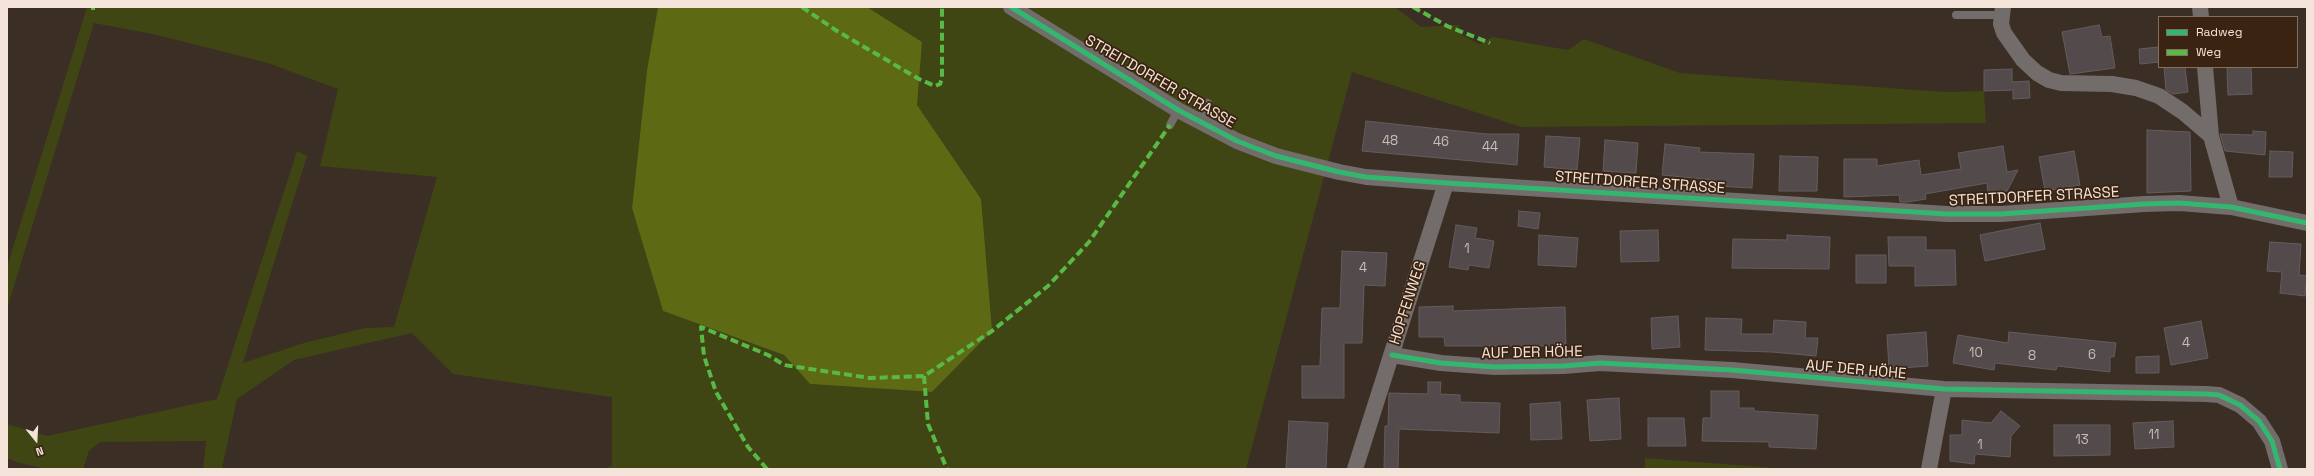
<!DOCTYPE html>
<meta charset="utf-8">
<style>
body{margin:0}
#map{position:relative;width:2314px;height:476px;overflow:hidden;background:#3b2e25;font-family:"Space Grotesk",sans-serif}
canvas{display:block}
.frame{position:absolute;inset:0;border:8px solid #f3e3d8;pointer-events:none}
.legend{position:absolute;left:2158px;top:16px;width:140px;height:52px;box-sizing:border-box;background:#3a2311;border:1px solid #847061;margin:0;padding:5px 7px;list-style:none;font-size:12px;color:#f3e3d8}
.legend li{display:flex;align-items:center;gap:8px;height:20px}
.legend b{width:20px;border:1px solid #847061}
.north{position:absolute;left:16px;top:420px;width:40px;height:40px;-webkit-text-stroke:3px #3a2311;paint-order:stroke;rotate:162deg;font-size:11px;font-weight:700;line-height:16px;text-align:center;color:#f3e3d8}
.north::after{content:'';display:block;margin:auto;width:14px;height:18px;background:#f3e3d8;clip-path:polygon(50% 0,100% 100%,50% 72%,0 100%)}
</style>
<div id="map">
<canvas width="2314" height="476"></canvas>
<div class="frame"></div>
<ul class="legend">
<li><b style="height:5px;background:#33b770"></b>Radweg</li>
<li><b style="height:5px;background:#58b947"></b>Weg</li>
</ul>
<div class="north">N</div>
</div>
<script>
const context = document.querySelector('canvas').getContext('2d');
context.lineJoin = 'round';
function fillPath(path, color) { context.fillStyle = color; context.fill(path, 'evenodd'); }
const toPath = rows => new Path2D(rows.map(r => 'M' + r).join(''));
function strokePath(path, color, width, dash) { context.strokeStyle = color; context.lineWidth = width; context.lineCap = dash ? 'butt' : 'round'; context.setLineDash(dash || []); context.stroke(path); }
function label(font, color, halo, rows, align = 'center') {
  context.font = font + ' "Space Grotesk",sans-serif'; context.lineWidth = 3.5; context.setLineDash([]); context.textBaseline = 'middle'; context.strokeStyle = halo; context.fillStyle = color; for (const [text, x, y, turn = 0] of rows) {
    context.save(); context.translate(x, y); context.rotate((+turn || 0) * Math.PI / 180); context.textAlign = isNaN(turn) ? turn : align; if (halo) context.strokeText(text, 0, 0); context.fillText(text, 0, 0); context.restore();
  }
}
const green = toPath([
 [87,7,658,7,647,70,632,208,663,311,784,355,810,384,932,392,992,331,917,105,867,7,1395,7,1421,27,1459,25,1458,33,1479,44,1493,37,1568,50,1584,39,1680,73,1945,92,1984,91,1986,123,1521,127,1352,72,1246,469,601,469,612,466,612,397,453,374,412,333,294,360,237,399,222,469,203,469,206,441,100,442,89,451,83,469,48,469,19,463,7,458,7,424,47,436,217,399,297,151,307,156,243,363,304,343,365,328,394,327,437,177,320,166,338,89,268,63,157,35,94,23,7,309,7,267],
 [1645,458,1789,469,1645,469]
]);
const forest = toPath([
 [658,7,867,7,922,42,917,105,981,199,992,331,932,392,810,384,784,355,663,311,632,208,647,70]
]);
const building = toPath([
 [2099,25,2102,37,2110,36,2115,68,2070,74,2062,32,2099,25],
 [2159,47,2159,62,2140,64,2139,49,2159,47],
 [2164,67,2185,67,2188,92,2173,94,2166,90,2164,67],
 [2227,67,2251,67,2252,94,2228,95,2227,67],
 [2012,69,2012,82,2029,81,2030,98,2013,99,2013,90,1984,91,1984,70,2012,69],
 [1366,121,1486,134,1519,134,1517,165,1362,151,1366,121],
 [2147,130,2190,132,2191,191,2147,193,2147,130],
 [2253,131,2266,132,2265,155,2225,151,2220,134,2253,135,2253,131],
 [1546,136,1580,138,1577,170,1544,167,1546,136],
 [1605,140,1638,143,1636,173,1603,171,1605,140],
 [1665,144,1700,148,1699,152,1754,154,1752,188,1715,186,1715,180,1662,175,1665,144],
 [2003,146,2007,172,2018,170,2007,191,1988,193,1987,183,1925,194,1926,199,1907,202,1900,202,1899,195,1844,197,1844,159,1877,159,1877,166,1919,160,1921,175,1961,169,1958,153,2003,146],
 [2074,151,2080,185,2045,191,2039,157,2074,151],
 [2270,151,2293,152,2292,177,2269,177,2270,151],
 [1780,156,1818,157,1817,191,1779,191,1780,156],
 [1519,211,1540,213,1538,229,1518,226,1519,211],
 [2040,223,2045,249,1985,261,1980,235,2040,223],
 [1456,225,1477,228,1475,238,1494,241,1489,268,1469,265,1468,270,1449,267,1456,225],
 [1658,230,1659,261,1621,262,1620,231,1658,230],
 [1539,235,1578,238,1576,267,1538,265,1539,235],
 [1787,235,1830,237,1829,269,1732,268,1733,239,1787,240,1787,235],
 [1888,237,1926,237,1926,250,1955,250,1956,285,1915,286,1915,266,1889,266,1888,237],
 [2270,242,2301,244,2299,275,2307,276,2305,296,2280,293,2282,272,2267,271,2270,242],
 [1342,251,1387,253,1385,286,1364,285,1362,343,1344,343,1344,398,1302,398,1302,366,1320,366,1322,308,1340,308,1342,251],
 [1856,255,1886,255,1886,283,1856,283,1856,255],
 [1453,306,1453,311,1565,307,1566,346,1445,346,1444,337,1419,337,1419,307,1453,306],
 [1678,316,1680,347,1652,349,1651,318,1678,316],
 [1706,318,1742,319,1741,334,1773,334,1774,320,1806,322,1805,338,1818,338,1816,356,1772,352,1705,350,1706,318],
 [2201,321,2208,358,2171,365,2164,328,2201,321],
 [1926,332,1928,366,1889,369,1887,335,1926,332],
 [2009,332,2116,343,2114,357,2110,357,2110,372,2057,366,2056,370,1995,363,1994,370,1953,363,1958,335,2008,343,2009,332],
 [2159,356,2159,373,2136,373,2136,357,2159,356],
 [1428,382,1441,382,1440,394,1460,395,1460,402,1500,403,1499,433,1399,429,1398,469,1384,469,1385,426,1388,426,1389,393,1428,394,1428,382],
 [1711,391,1739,391,1739,408,1754,408,1754,411,1818,415,1816,449,1769,447,1769,442,1702,441,1703,418,1711,418,1711,391],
 [1619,398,1621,439,1590,441,1587,400,1619,398],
 [1560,402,1562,439,1531,440,1530,404,1560,402],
 [2001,411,2020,426,2011,436,2010,457,1975,454,1974,464,1950,461,1950,435,1962,435,1962,420,1991,423,2001,411],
 [1648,418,1684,418,1686,446,1648,446,1648,418],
 [1289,421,1328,423,1326,469,1286,469,1289,421],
 [2173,421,2174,447,2135,449,2133,423,2173,421],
 [2054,425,2110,425,2110,455,2054,456,2054,425]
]);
const service = toPath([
 [1956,15,2001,15],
 [1199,121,1208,103],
 [1170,125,1178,110]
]);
const minor = toPath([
 [1011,7,1178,110,1237,141,1276,156,1339,172,1366,177,1446,183,1947,214,2001,214,2144,204,2179,203,2231,207,2307,223],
 [2003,7,2001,24,2004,33,2023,60,2037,73,2049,80,2061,83,2112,84,2136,88,2159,96,2183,112,2211,136],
 [2200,7,2201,17],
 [2205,67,2211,136,2231,207],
 [1392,355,1441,363,1495,367,1563,366,1600,363,1732,370,1944,389,2206,394,2219,395,2240,405,2259,421,2272,441,2280,469],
 [1355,469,1446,183],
 [1929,469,1944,389]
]);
const quiet = toPath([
 [93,7,93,10],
 [802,7,837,31,919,79,935,86,940,84,942,78,942,7],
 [1413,7,1447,26,1490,43],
 [924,376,928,424,947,469],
 [767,469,748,447,716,392,704,356,701,327,768,355,784,365,870,378,924,376,992,331,1048,286,1089,242,1170,125]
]);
const cycleway = toPath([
 [1011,7,1178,110,1237,141,1276,156,1339,172,1366,177,1446,183,1947,214,2001,214,2144,204,2179,203,2231,207,2307,223],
 [1392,355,1441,363,1495,367,1563,366,1600,363,1732,370,1944,389,2206,394,2219,395,2240,405,2259,421,2272,441,2280,469]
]);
const numberNames = [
 ["48",1390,141],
 ["46",1441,142],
 ["44",1490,147],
 ["1",1467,249],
 ["4",1363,268],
 ["4",2186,343],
 ["10",1976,353],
 ["6",2092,355],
 ["8",2032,356],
 ["11",2154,435],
 ["13",2082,440],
 ["1",1980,445]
];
const streetNames = [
 ["STREITDORFER STRASSE",1160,82,30],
 ["STREITDORFER STRASSE",1640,183,4],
 ["STREITDORFER STRASSE",2034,197,-3],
 ["HOPFENWEG",1408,303,-72],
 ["AUF DER HÖHE",1532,353,-1],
 ["AUF DER HÖHE",1856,370,5]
];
fillPath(green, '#3f4513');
fillPath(forest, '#5e6914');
fillPath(building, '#534a4b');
strokePath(building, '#655c5d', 1);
strokePath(service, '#726c6a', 8);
strokePath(minor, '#726c6a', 16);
strokePath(quiet, '#58b947', 4, [8, 4]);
strokePath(cycleway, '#33b770', 5);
label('13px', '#cbbdb5', null, numberNames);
label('15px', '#f3e3d8', '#3a2311', streetNames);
</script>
